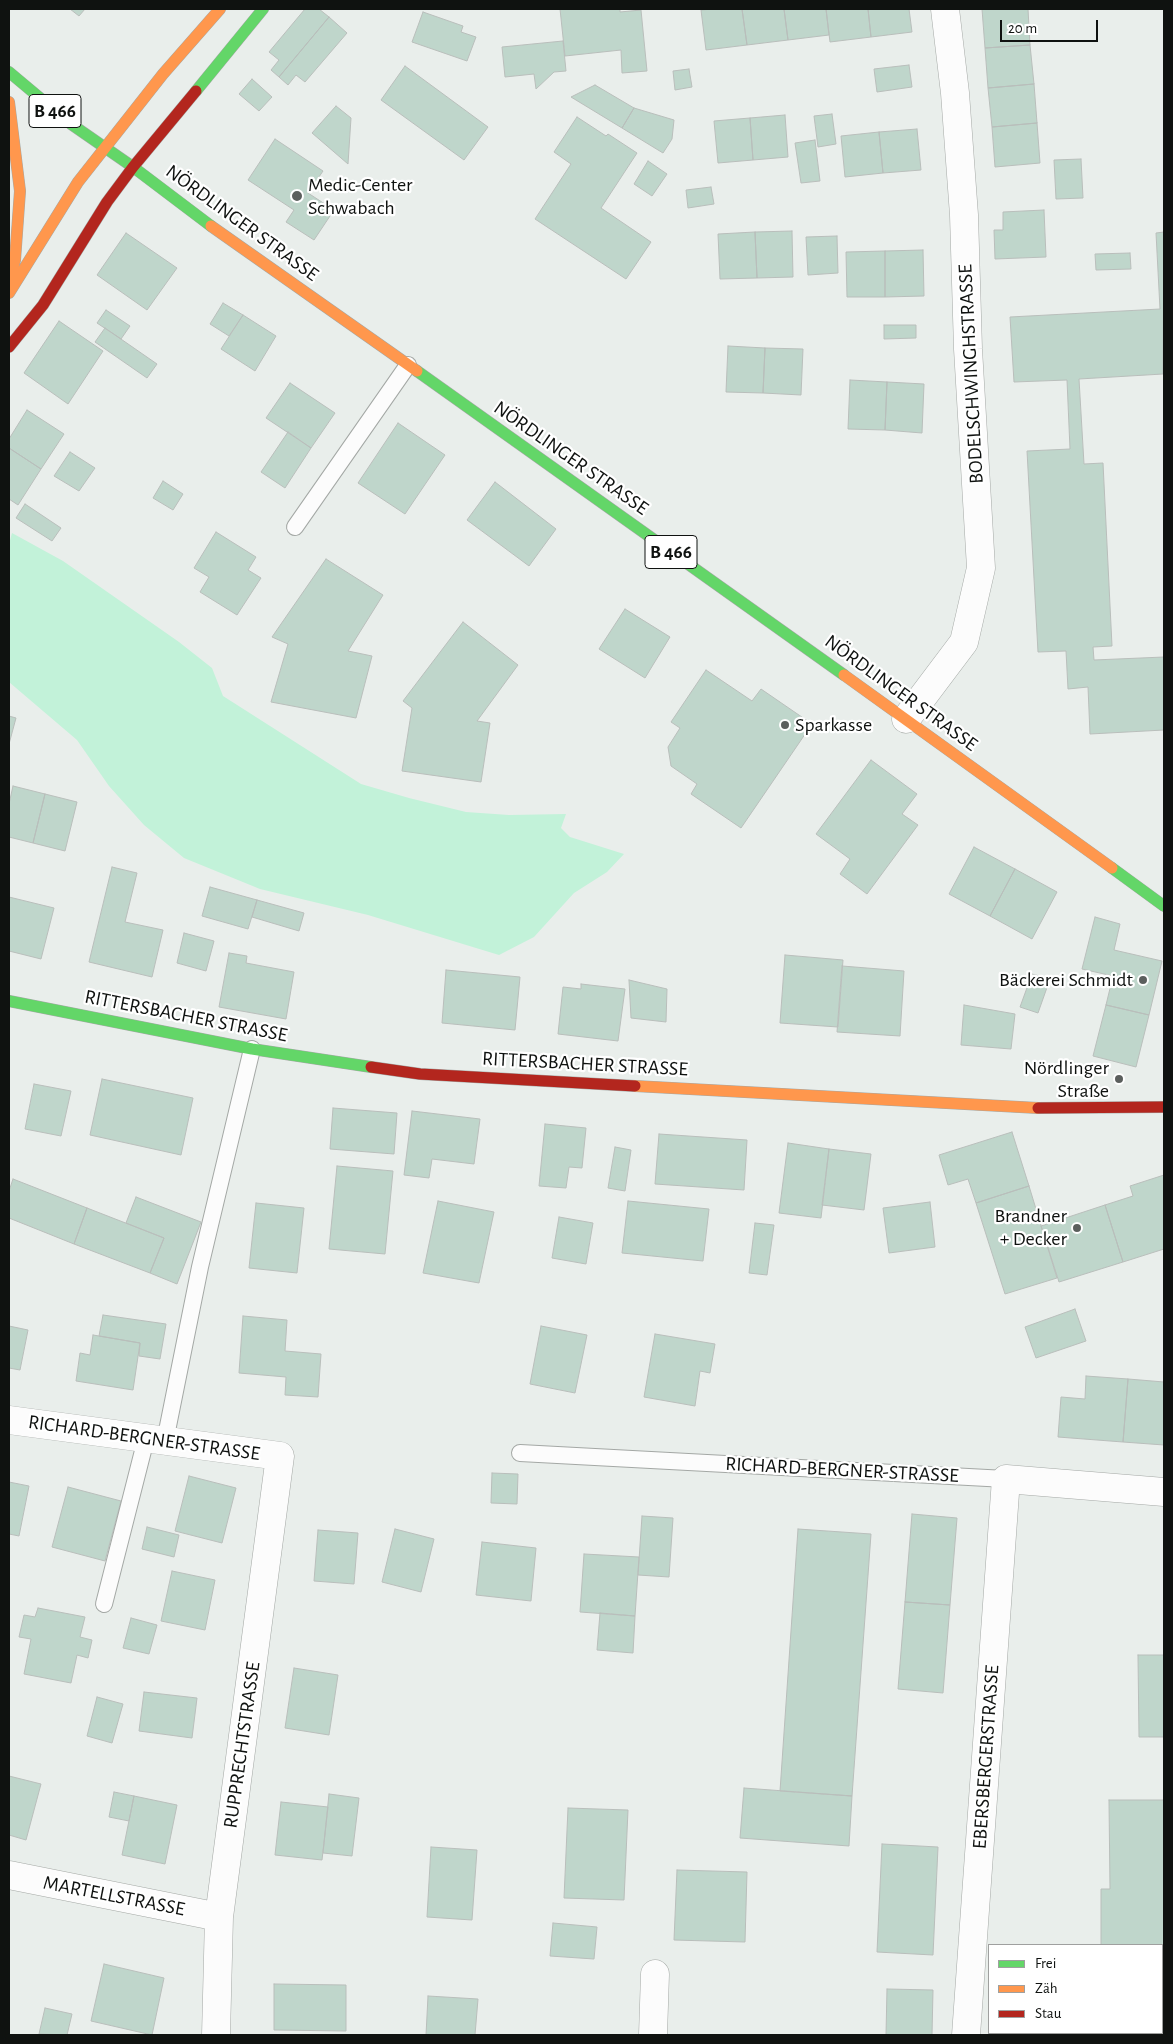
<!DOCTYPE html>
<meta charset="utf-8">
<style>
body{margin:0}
#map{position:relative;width:1173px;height:2044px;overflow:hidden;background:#e9eeeb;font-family:"Alegreya Sans",sans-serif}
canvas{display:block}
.frame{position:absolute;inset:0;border:10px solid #0f1210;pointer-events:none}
.legend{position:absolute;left:988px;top:1944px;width:175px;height:90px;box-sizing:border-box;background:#fff;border:1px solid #9fa09f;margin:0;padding:6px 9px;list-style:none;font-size:15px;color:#0f1210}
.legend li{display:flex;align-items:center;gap:10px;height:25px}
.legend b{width:25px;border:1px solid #9fa09f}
.scale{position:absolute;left:1000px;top:20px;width:98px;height:22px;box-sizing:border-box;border:2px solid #0f1210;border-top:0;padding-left:6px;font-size:15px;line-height:18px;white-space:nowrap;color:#0f1210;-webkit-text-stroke:4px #fff;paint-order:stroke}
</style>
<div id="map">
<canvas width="1173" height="2044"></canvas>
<div class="frame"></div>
<ul class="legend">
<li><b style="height:6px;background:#63d668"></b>Frei</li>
<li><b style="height:6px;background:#ff974d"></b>Zäh</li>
<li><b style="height:6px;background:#b3261e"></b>Stau</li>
</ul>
<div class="scale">20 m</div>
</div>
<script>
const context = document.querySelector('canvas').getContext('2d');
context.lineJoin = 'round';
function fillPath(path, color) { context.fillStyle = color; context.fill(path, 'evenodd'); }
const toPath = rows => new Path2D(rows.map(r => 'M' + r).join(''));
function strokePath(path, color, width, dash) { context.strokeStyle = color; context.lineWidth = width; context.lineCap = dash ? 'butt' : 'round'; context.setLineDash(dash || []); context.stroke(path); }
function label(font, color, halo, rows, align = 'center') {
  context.font = font + ' "Alegreya Sans",sans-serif'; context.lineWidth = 4.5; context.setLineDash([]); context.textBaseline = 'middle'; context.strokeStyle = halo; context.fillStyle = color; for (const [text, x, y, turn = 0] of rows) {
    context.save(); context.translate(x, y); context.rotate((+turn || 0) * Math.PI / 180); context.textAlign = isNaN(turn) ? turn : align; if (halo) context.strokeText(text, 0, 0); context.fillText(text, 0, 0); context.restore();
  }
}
const green = toPath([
 [12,533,63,561,179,642,212,668,223,696,361,784,409,798,466,812,509,815,566,814,561,828,570,837,624,854,607,872,574,893,534,937,499,955,368,915,260,889,184,858,144,825,109,786,77,740,9,682,9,544]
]);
const building = toPath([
 [70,9,85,9,79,16,70,9],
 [305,9,319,9,329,17,279,77,271,70,279,60,269,52,305,9],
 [560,9,620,9,620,12,641,10,647,71,622,73,621,50,565,56,560,9],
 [713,9,742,9,747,45,706,50,701,10,713,9],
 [742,9,784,9,788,40,747,45,742,9],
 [784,9,826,9,829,35,788,40,784,9],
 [826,9,868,9,871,37,830,42,826,9],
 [868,9,909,9,912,32,871,37,868,9],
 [982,9,1028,9,1030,45,985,48,982,9],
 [423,12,463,26,461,32,476,37,467,61,412,42,423,12],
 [329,17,347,33,305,82,296,75,288,85,279,77,329,17],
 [563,41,566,71,554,72,536,89,534,74,505,77,502,47,563,41],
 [1030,45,1034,84,988,88,985,48,1030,45],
 [909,65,912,87,877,92,874,69,909,65],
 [405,66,488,127,464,160,381,100,405,66],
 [689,69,692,87,675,90,673,71,689,69],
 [252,79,272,97,259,111,239,94,252,79],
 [1034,84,1037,123,992,127,988,88,1034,84],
 [595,85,634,108,622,128,571,97,595,85],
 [336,106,351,118,348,164,312,133,336,106],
 [634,108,674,120,672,139,663,153,622,128,634,108],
 [832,114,836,144,818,147,814,116,832,114],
 [785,115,788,157,753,160,750,118,785,115],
 [577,117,606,136,608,134,637,153,601,208,651,242,626,279,535,219,571,164,554,152,577,117],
 [750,118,753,160,718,163,714,121,750,118],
 [1037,123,1040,163,995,167,992,127,1037,123],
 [917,129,921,170,883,173,879,132,917,129],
 [879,132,883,173,845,177,841,136,879,132],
 [275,139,323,171,308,193,334,210,314,240,286,222,294,210,248,180,275,139],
 [815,140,820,181,801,183,795,143,815,140],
 [1081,159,1083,198,1056,199,1054,160,1081,159],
 [648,161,667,174,652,196,634,184,648,161],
 [711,187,714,204,688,208,686,190,711,187],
 [1044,210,1046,257,995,259,994,230,1003,230,1003,212,1044,210],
 [792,231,793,277,757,278,755,232,792,231],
 [755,232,757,278,720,279,718,234,755,232],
 [1164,232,1163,374,1079,379,1084,464,1103,463,1112,646,1093,647,1094,660,1164,657,1164,730,1090,734,1088,687,1068,689,1066,651,1038,652,1027,451,1070,449,1067,380,1014,382,1010,317,1160,309,1156,233,1164,232],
 [126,233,177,268,147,310,97,275,126,233],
 [837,236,838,273,808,275,806,237,837,236],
 [923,250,924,296,885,297,885,251,923,250],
 [885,251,885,297,847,297,846,252,885,251],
 [1130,253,1131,269,1096,270,1095,254,1130,253],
 [223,303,243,315,229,336,210,324,223,303],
 [106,310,130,326,121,339,97,323,106,310],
 [243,315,276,336,255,371,221,349,243,315],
 [59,321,103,351,68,404,24,373,59,321],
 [884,325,916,325,916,338,884,339,884,325],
 [105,328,157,364,147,378,95,342,105,328],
 [728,346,765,348,763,393,726,392,728,346],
 [765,348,803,349,801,395,763,393,765,348],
 [850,380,887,382,885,430,848,429,850,380],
 [887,382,924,384,922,433,885,430,887,382],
 [290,383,335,413,311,448,266,418,290,383],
 [27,410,64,434,41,469,9,448,9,439,27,410],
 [398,423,445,455,405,514,358,483,398,423],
 [288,432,311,448,285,488,261,472,288,432],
 [9,448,41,469,18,505,9,499,9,448],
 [70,452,95,468,79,491,54,476,70,452],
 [163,481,183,494,173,510,153,498,163,481],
 [495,482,556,529,529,566,467,520,495,482],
 [25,504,61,528,52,541,16,518,25,504],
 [216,532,256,557,248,570,261,578,237,615,200,592,209,577,194,568,216,532],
 [326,559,383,595,348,651,372,656,356,718,271,702,288,644,272,637,326,559],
 [625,609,670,637,645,678,599,649,625,609],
 [463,622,518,665,477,721,490,723,481,782,402,771,412,708,403,701,463,622],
 [706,670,752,701,761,689,812,724,741,828,691,794,697,784,671,766,668,747,680,728,671,722,706,670],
 [9,716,16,718,9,744,9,716],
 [871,760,917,794,902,814,918,825,867,894,840,874,850,859,816,834,871,760],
 [13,786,45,794,33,843,9,837,9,804,13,786],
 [45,794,77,802,65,851,33,843,45,794],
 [974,847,1015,869,990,916,949,894,974,847],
 [112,867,137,873,125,922,163,930,152,977,89,962,112,867],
 [1015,869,1057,892,1032,939,990,916,1015,869],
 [210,887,257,900,248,929,202,916,210,887],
 [9,897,54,908,41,959,9,951,9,897],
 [257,900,304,913,299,931,252,917,257,900],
 [1095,917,1120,924,1114,950,1162,961,1149,1015,1106,1005,1113,976,1082,969,1095,917],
 [184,933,214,941,206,971,177,963,184,933],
 [229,953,247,956,246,963,294,972,286,1019,219,1007,229,953],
 [785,955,843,960,838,1027,780,1023,785,955],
 [842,966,904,971,900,1036,837,1032,842,966],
 [446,970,520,977,515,1030,442,1023,446,970],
 [1032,974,1050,979,1038,1013,1020,1007,1032,974],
 [629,980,667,989,666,1022,631,1018,629,980],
 [581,984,625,989,618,1041,558,1034,563,987,581,989,581,984],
 [964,1005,1015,1014,1011,1049,961,1045,964,1005],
 [1106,1005,1149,1015,1136,1067,1093,1056,1106,1005],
 [102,1079,193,1098,181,1155,90,1135,102,1079],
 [34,1084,71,1091,61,1136,25,1129,34,1084],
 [333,1108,397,1113,394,1154,330,1149,333,1108],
 [412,1111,480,1119,474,1164,432,1159,429,1178,404,1175,412,1111],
 [545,1124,586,1128,582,1168,569,1167,566,1188,539,1186,545,1124],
 [1012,1132,1029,1186,976,1203,968,1179,948,1185,939,1155,1012,1132],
 [659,1134,747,1140,744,1190,655,1184,659,1134],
 [788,1143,829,1149,821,1218,779,1213,788,1143],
 [615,1147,631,1150,625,1191,608,1188,615,1147],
 [829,1149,871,1154,864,1210,822,1205,829,1149],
 [337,1166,393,1171,385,1254,329,1249,337,1166],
 [1164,1175,1164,1249,1123,1262,1105,1205,1133,1196,1130,1186,1164,1175],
 [13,1179,87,1208,74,1244,9,1218,9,1191,13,1179],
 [1029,1186,1057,1278,1005,1294,976,1203,1029,1186],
 [136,1197,201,1222,177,1284,150,1273,164,1238,126,1223,136,1197],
 [438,1201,494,1212,479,1283,423,1273,438,1201],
 [628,1201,709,1209,703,1261,622,1253,628,1201],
 [930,1202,935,1247,889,1253,883,1208,930,1202],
 [256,1203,304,1208,297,1273,249,1268,256,1203],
 [1105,1205,1123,1262,1059,1282,1041,1226,1105,1205],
 [87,1208,164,1238,150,1273,74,1244,87,1208],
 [559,1217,593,1223,586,1264,552,1258,559,1217],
 [755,1223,774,1225,767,1275,749,1273,755,1223],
 [1075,1309,1086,1341,1036,1358,1025,1327,1075,1309],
 [103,1315,166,1324,160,1359,139,1356,140,1343,99,1336,103,1315],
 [243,1316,287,1320,285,1351,321,1354,318,1397,285,1395,286,1377,239,1373,243,1316],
 [9,1326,28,1330,20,1370,9,1368,9,1326],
 [541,1326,587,1335,575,1393,530,1384,541,1326],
 [655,1334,715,1344,710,1373,700,1371,695,1406,644,1397,655,1334],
 [93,1335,140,1343,133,1390,76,1381,80,1353,90,1355,93,1335],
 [1086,1376,1128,1379,1123,1442,1058,1437,1061,1397,1085,1399,1086,1376],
 [1128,1379,1164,1382,1164,1445,1123,1442,1128,1379],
 [492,1473,518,1474,517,1504,491,1503,492,1473],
 [189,1476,236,1488,222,1543,175,1531,189,1476],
 [9,1482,29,1486,19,1536,9,1534,9,1482],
 [68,1487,121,1501,105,1561,52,1547,68,1487],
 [912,1514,957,1518,950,1605,905,1602,912,1514],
 [642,1516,673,1518,669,1577,638,1575,642,1516],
 [147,1527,179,1535,174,1557,142,1549,147,1527],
 [395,1529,434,1539,421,1592,382,1582,395,1529],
 [798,1529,871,1534,852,1796,780,1791,798,1529],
 [318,1530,358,1533,354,1584,314,1581,318,1530],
 [482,1542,536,1548,531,1601,476,1595,482,1542],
 [584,1554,639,1557,635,1616,580,1612,584,1554],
 [172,1571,215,1580,205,1630,161,1621,172,1571],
 [905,1602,950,1605,943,1693,898,1689,905,1602],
 [38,1608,85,1617,80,1637,92,1640,88,1658,77,1655,71,1683,24,1674,31,1639,19,1637,24,1615,35,1617,38,1608],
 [600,1613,635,1616,633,1653,597,1650,600,1613],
 [131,1618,157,1625,149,1654,123,1648,131,1618],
 [1138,1655,1164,1655,1164,1737,1139,1737,1138,1655],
 [294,1668,338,1675,329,1735,285,1728,294,1668],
 [144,1692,197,1698,192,1738,139,1731,144,1692],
 [97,1697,123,1704,112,1743,87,1736,97,1697],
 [9,1776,41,1784,26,1840,9,1835,9,1776],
 [744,1788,852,1796,849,1846,740,1838,744,1788],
 [114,1792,134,1796,129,1821,109,1817,114,1792],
 [329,1794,359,1798,352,1856,323,1853,329,1794],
 [134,1796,177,1805,165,1864,122,1855,134,1796],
 [1109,1800,1164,1800,1164,1948,1162,1948,1162,1945,1101,1945,1101,1889,1110,1889,1109,1800],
 [281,1802,328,1807,322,1860,275,1855,281,1802],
 [568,1808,628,1810,624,1900,564,1898,568,1808],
 [882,1844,938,1847,933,1955,877,1952,882,1844],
 [431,1847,477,1850,472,1920,427,1917,431,1847],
 [677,1870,747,1872,745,1942,674,1940,677,1870],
 [553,1923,597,1927,594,1959,550,1956,553,1923],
 [104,1964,164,1978,152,2035,91,2021,104,1964],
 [274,1984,346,1985,346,2031,274,2030,274,1984],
 [887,1989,933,1990,932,2035,886,2035,887,1989],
 [428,1996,478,1999,475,2035,426,2035,428,1996],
 [45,2008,72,2014,67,2035,39,2034,45,2008],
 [1162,2015,1164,2015,1164,2035,1094,2035,1093,2033,1162,2033,1162,2015]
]);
const lane = toPath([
 [295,527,408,365],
 [165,1441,200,1267,252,1049],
 [520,1453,1006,1479],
 [104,1604,146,1439]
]);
const street = toPath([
 [906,719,964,642,981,568,968,349,964,215,955,93,945,9],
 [9,1420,280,1456,219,1917,216,2035],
 [9,1875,219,1917],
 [653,2035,655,1974],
 [966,2035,1006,1479,1164,1492]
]);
const fast = toPath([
 [9,72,71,124,133,167,211,226],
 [196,91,263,9],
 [417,371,844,675],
 [1112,868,1164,906],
 [9,1001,252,1049,371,1067]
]);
const slow = toPath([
 [9,102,20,191,15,260,9,280],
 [211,226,417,371],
 [9,293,78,182,163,74,220,9],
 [844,675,1112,868],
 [635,1086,1038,1108]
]);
const jam = toPath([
 [9,347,43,305,107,202,133,167,196,91],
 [371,1067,420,1074,635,1086],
 [1038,1108,1164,1107]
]);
const markers = [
 [297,196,6,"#5b5f5d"],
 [785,725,5,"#5b5f5d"],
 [1143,980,5,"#5b5f5d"],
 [1119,1079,5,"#5b5f5d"],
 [1077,1228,5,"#5b5f5d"]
];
const shields = [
 [55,111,52],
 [671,552,52]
];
const shieldNames = [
 ["B 466",55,111],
 ["B 466",671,552]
];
const poiNames = [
 ["Medic-Center",308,185,"left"],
 ["Schwabach",308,208,"left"],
 ["Sparkasse",795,725,"left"],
 ["Bäckerei Schmidt",1133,980],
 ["Nördlinger",1109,1068],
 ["Straße",1109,1091],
 ["Brandner",1067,1216],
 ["+ Decker",1067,1239]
];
const streetNames = [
 ["NÖRDLINGER STRASSE",242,223,36],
 ["BODELSCHWINGHSTRASSE",971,374,-93],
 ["NÖRDLINGER STRASSE",571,458,35],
 ["NÖRDLINGER STRASSE",901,693,36],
 ["RITTERSBACHER STRASSE",186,1016,11],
 ["RITTERSBACHER STRASSE",585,1064,3],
 ["RICHARD-BERGNER-STRASSE",144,1438,8],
 ["RICHARD-BERGNER-STRASSE",842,1470,3],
 ["RUPPRECHTSTRASSE",242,1745,-82],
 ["EBERSBERGERSTRASSE",986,1757,-86],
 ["MARTELLSTRASSE",114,1896,11]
];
fillPath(green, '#c2f2d9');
fillPath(building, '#bfd6cb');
strokePath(building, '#b9bebb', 1);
strokePath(lane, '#a4a8a5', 18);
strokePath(street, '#a4a8a5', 29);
strokePath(fast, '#a4a8a5', 12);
strokePath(slow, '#a4a8a5', 12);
strokePath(jam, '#a4a8a5', 12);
strokePath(lane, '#fcfcfc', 16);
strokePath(street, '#fcfcfc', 28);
strokePath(fast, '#63d668', 11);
strokePath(slow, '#ff974d', 11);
strokePath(jam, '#b3261e', 11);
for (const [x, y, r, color] of markers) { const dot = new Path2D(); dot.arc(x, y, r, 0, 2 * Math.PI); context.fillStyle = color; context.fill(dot); strokePath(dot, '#fff', 2); }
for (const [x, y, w] of shields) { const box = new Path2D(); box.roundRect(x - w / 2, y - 16.5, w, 33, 4); context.fillStyle = '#fff'; context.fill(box); strokePath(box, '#0f1210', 1); }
label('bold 19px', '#0f1210', null, shieldNames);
label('20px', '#0f1210', '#fff', poiNames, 'right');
label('20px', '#0f1210', '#fff', streetNames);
</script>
